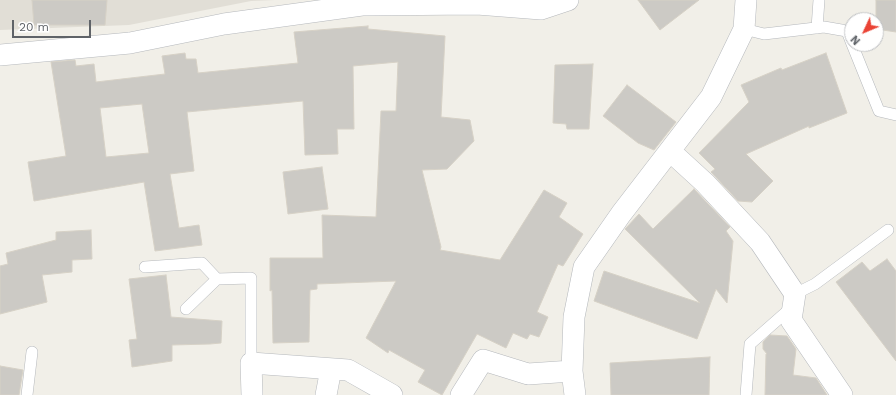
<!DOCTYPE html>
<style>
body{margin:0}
#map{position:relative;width:896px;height:395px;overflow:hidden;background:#f1efe8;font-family:"Work Sans",sans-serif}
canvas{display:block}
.north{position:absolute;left:844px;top:12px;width:40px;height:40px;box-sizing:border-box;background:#fff;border:1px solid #bfc1c3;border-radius:50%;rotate:226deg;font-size:11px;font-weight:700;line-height:16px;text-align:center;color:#5f6368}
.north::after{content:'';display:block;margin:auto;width:14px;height:18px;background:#ea4335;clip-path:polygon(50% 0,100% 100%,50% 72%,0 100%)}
.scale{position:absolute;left:12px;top:20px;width:79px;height:18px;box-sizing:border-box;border:2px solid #5f6368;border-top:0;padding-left:5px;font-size:12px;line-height:14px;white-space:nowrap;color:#5f6368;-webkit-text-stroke:3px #fff;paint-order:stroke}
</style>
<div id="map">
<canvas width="896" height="395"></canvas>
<div class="north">N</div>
<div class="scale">20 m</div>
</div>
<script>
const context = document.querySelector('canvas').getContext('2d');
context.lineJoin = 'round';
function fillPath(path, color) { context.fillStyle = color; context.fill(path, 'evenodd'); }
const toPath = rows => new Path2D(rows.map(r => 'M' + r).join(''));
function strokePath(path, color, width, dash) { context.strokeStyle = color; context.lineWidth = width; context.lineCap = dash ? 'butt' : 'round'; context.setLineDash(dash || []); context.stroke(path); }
const education = toPath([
 [0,0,275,0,251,1,129,25,0,30]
]);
const building = toPath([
 [32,0,107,0,105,25,34,25,32,0],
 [638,0,699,0,660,30,638,0],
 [876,0,896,0,896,32,876,29,876,0],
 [368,26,368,29,445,36,441,117,470,120,474,141,447,169,422,170,441,247,440,250,500,260,544,190,567,203,559,217,583,234,563,266,558,264,537,312,548,317,539,337,530,334,527,339,513,333,506,348,477,334,442,395,418,382,425,370,389,350,388,353,366,338,396,281,317,284,317,289,310,290,309,342,273,343,272,290,270,291,270,258,323,258,322,215,376,217,381,111,396,111,398,62,353,66,354,129,337,129,338,154,305,155,303,101,187,112,194,171,170,174,179,228,199,225,202,245,155,251,144,182,34,201,28,162,66,156,51,62,75,60,76,66,94,64,96,82,165,74,162,56,185,53,186,59,196,59,198,73,298,63,294,32,368,26],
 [142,104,149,153,106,157,100,108,142,104],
 [826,53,847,113,809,128,809,126,746,154,773,181,752,202,738,201,711,172,715,169,699,153,749,102,741,85,781,68,782,70,826,53],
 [593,64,589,129,567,129,566,124,553,123,555,65,593,64],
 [627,85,676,122,654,150,638,143,603,116,627,85],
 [322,167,328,209,288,214,283,172,322,167],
 [694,189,730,227,726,231,733,241,727,303,716,289,697,339,594,301,604,271,700,303,625,229,639,214,653,229,694,189],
 [91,230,92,259,72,260,72,272,42,275,47,302,0,314,0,266,8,264,6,253,56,240,56,232,91,230],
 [887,259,896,271,896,361,836,282,862,262,870,271,887,259],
 [166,275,171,317,222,321,221,343,210,344,172,345,172,361,132,367,129,340,137,339,129,279,166,275],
 [770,335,787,336,796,349,793,375,816,378,827,395,765,395,766,354,767,354,763,349,763,342,770,335],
 [710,357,709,395,611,395,610,363,710,357],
 [0,366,23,370,19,395,0,395,0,366]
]);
const service = toPath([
 [817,28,819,0],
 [744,29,764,34,824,27,847,31,852,44],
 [852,44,879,111,896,115],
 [145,267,202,263,217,279,251,278,251,363],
 [795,294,815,284,888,230],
 [186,309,217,279],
 [27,395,32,352],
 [746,395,750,344,791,308]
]);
const minor = toPath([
 [0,55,130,43,224,24,362,5,477,4,541,9,568,0],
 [670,151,705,183,760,242,795,294,791,320,842,395],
 [252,395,251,363,348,370,392,395],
 [326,395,331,369],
 [461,395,483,360,528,374,572,371],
 [575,395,572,371,574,317,584,267,621,214,711,97,744,29,746,0]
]);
fillPath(education, '#e1ded6');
fillPath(building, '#cccac5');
strokePath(building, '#d6d1c6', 1);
strokePath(service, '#b5b8bc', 12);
strokePath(minor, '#b5b8bc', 22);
strokePath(service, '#fff', 11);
strokePath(minor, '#fff', 21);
</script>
